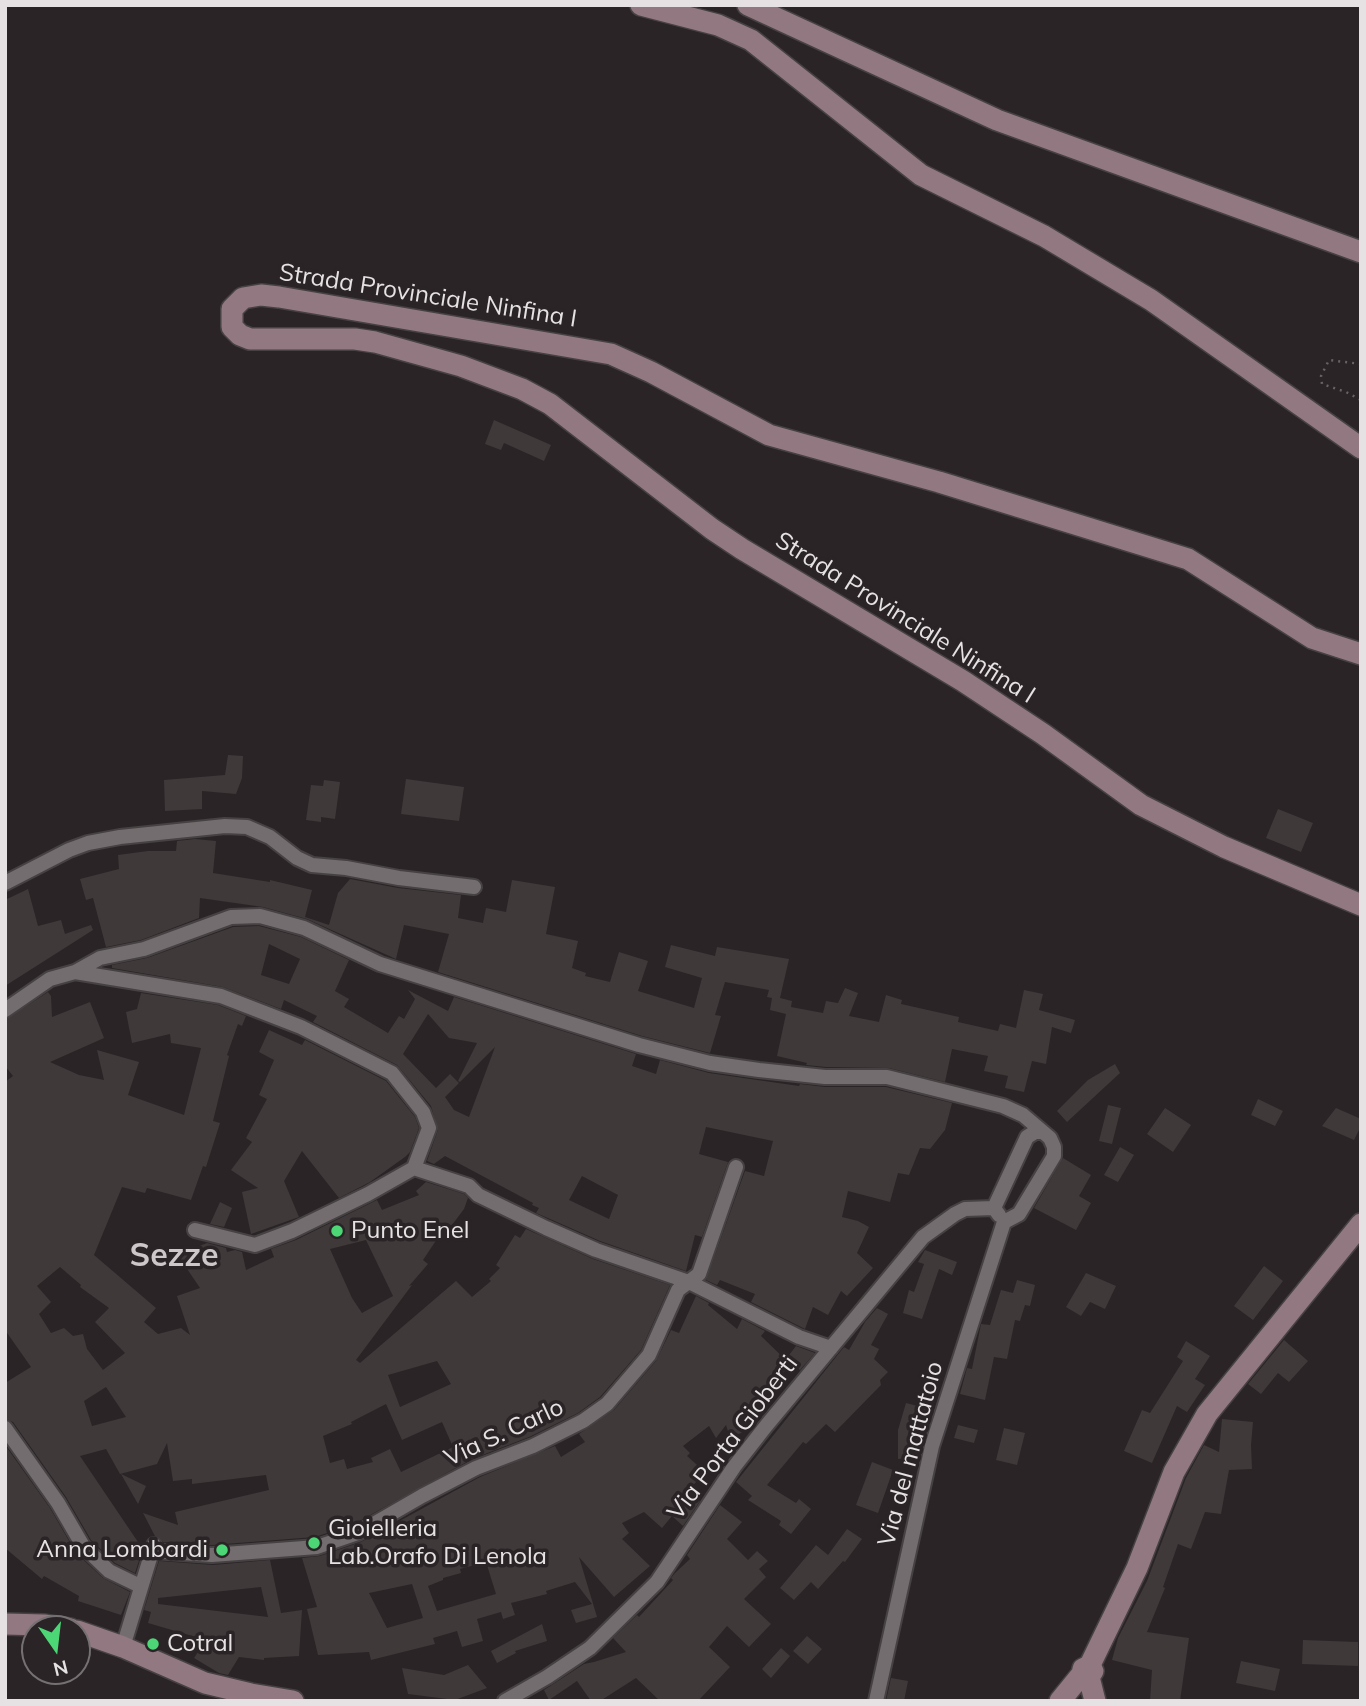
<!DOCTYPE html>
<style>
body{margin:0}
#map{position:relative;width:1366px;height:1706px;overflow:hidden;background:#2a2426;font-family:Mulish,sans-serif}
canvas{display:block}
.frame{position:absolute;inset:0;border:7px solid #e6e2e3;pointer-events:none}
.north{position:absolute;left:21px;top:1615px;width:70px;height:70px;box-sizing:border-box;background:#2a2426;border:2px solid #757072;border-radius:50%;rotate:166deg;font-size:19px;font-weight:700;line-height:28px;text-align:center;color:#e6e2e3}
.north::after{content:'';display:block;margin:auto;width:24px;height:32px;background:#4dd676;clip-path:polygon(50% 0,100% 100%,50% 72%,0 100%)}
</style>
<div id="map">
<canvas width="1366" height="1706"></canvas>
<div class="frame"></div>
<div class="north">N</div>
</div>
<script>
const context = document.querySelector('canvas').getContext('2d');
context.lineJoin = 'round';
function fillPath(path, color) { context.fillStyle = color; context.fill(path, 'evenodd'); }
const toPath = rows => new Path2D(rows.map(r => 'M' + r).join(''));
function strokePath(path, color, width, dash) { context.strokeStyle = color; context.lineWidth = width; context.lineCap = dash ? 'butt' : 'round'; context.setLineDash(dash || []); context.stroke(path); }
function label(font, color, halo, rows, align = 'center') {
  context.font = font + ' Mulish,sans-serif'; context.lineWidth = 7; context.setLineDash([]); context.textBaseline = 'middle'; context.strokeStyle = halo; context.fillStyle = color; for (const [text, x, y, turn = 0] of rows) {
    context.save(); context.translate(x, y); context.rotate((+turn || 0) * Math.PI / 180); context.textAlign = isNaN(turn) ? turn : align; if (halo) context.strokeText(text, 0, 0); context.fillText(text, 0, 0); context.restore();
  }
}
const building = toPath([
 [494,420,551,445,544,461,504,443,501,450,485,444],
 [228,755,243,756,242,778,236,794,202,791,202,809,165,811,164,780,225,775],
 [406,779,464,787,459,821,401,814],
 [324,780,340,782,335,819,321,817,321,822,306,820,311,785,323,786],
 [1278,809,1313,823,1301,852,1266,838],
 [195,839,216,841,213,873,270,882,270,880,312,890,305,917,329,925,338,893,350,879,398,888,461,895,458,918,483,923,486,908,506,912,512,880,555,887,546,934,578,941,572,968,586,973,585,976,610,982,619,952,648,961,638,991,694,1008,702,978,665,967,671,945,715,956,717,947,789,959,780,998,792,1001,791,1007,823,1013,826,1001,838,1003,845,988,858,993,849,1016,879,1022,886,995,902,1000,901,1004,959,1017,958,1022,998,1031,1000,1024,1016,1028,1024,990,1043,994,1039,1010,1075,1020,1071,1033,1052,1027,1046,1064,1032,1061,1024,1092,1005,1088,1008,1076,984,1071,988,1056,952,1049,945,1082,889,1068,826,1067,806,1065,807,1063,777,1056,786,1014,770,1010,772,998,767,997,769,990,725,982,715,1015,721,1016,710,1053,642,1036,438,972,449,934,404,925,396,959,307,919,263,907,200,898,199,918,141,940,106,947,93,898,86,900,80,879,119,869,118,855,148,851,176,851,177,841],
 [28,889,38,926,61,920,65,934,91,925,93,930,5,986,5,900],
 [259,926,301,937,349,960,335,991,349,999,344,1007,388,1033,399,1016,404,1019,415,999,408,990,448,1011,454,997,636,1054,632,1066,656,1074,660,1060,709,1073,799,1086,800,1084,825,1087,886,1087,952,1103,945,1130,930,1149,920,1148,909,1175,898,1173,890,1202,848,1191,842,1217,858,1221,869,1227,857,1253,873,1268,847,1296,841,1291,828,1315,813,1307,805,1329,751,1302,755,1294,720,1280,717,1285,706,1280,745,1171,764,1176,773,1141,706,1127,699,1154,728,1162,702,1237,695,1235,686,1271,600,1241,550,1219,536,1213,539,1208,532,1205,533,1203,445,1156,434,1164,427,1161,438,1130,431,1106,397,1065,313,1022,317,1016,284,1000,281,1009,223,987,112,968,112,965,147,958,233,927],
 [269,944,300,959,289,984,261,975],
 [428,1014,449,1038,477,1043,458,1081,460,1082,495,1047,469,1117,454,1110,445,1097,459,1083,450,1074,436,1088,403,1054],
 [582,1176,618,1195,609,1219,569,1200],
 [48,992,51,996,52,1017,90,1002,104,1038,50,1062,79,1075,104,1080,97,1050,139,1062,128,1095,184,1115,201,1048,171,1043,170,1034,132,1043,126,1012,137,1009,141,993,218,1005,246,1016,242,1026,238,1024,227,1055,229,1056,213,1121,220,1123,206,1167,203,1166,191,1200,147,1188,145,1193,122,1187,94,1255,156,1308,144,1322,158,1334,181,1328,190,1335,177,1296,200,1288,179,1257,189,1250,207,1243,226,1248,227,1252,235,1250,242,1252,246,1270,274,1257,271,1249,296,1240,377,1200,382,1210,419,1195,416,1191,426,1182,464,1194,468,1198,464,1209,440,1241,437,1239,423,1260,428,1264,409,1286,412,1285,356,1360,360,1363,456,1281,472,1297,491,1281,489,1279,500,1268,496,1265,515,1235,520,1238,526,1229,593,1259,670,1285,641,1350,600,1397,578,1413,529,1437,472,1459,354,1524,315,1537,212,1545,163,1542,155,1536,143,1513,178,1525,175,1512,269,1490,266,1475,192,1484,192,1479,173,1481,167,1443,157,1464,120,1474,106,1449,80,1456,140,1545,145,1542,135,1573,115,1563,91,1540,66,1497,13,1422,5,1419,5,1383,31,1367,5,1330,5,1082,13,1076,5,1066,5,1020],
 [366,1240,393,1296,362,1313,352,1298,330,1249],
 [60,1267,81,1285,80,1287,109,1308,95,1322,125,1353,103,1370,87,1349,83,1334,73,1336,64,1328,51,1333,39,1314,51,1302,37,1286],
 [437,1361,451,1384,400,1407,388,1375],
 [106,1387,126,1417,92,1426,84,1401],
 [386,1404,402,1440,442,1422,453,1447,401,1472,390,1449,371,1458,373,1462,347,1469,344,1459,330,1463,323,1436,352,1424,351,1422],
 [269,1030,302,1045,305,1040,386,1081,415,1117,419,1128,410,1152,405,1157,370,1182,339,1198,302,1151,284,1181,299,1217,251,1234,242,1192,258,1188,231,1170,252,1142,246,1138,267,1099,259,1095,274,1060,259,1052],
 [1115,1064,1120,1073,1067,1122,1057,1111,1088,1080],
 [1258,1099,1283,1111,1275,1126,1251,1115],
 [1108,1105,1121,1108,1112,1144,1099,1141],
 [1165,1108,1191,1125,1173,1152,1147,1134],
 [1336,1108,1361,1119,1361,1126,1354,1140,1322,1126],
 [1120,1147,1134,1155,1118,1182,1104,1175],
 [1063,1158,1091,1175,1079,1196,1091,1203,1076,1230,1034,1208],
 [220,1202,232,1208,224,1227,210,1224],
 [925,1250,957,1262,952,1275,939,1269,922,1319,903,1313,909,1290,914,1292,924,1264,918,1262],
 [1264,1266,1283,1281,1253,1320,1234,1306],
 [1086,1273,1116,1286,1105,1309,1090,1302,1081,1316,1066,1307],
 [1017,1280,1035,1285,1030,1306,1025,1305,1020,1321,1015,1320,1007,1359,994,1357,985,1400,960,1394,967,1368,972,1369,981,1324,990,1325,1001,1290,1013,1293],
 [696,1296,709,1303,708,1305,737,1329,742,1319,765,1331,761,1336,791,1365,754,1403,759,1412,750,1416,747,1427,741,1433,730,1438,726,1425,716,1438,709,1426,683,1446,690,1453,687,1456,705,1472,688,1491,700,1501,683,1526,672,1516,662,1528,644,1512,622,1523,629,1533,622,1539,650,1566,614,1597,579,1557,597,1617,576,1623,571,1610,592,1604,575,1582,546,1591,547,1594,511,1603,515,1615,503,1619,501,1612,477,1619,483,1641,462,1647,457,1631,433,1638,435,1644,371,1660,369,1652,318,1655,307,1609,317,1607,302,1558,320,1556,361,1542,480,1477,555,1446,561,1457,585,1442,579,1434,614,1410,656,1361,671,1330,679,1333],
 [486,1562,496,1594,437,1611,428,1586,443,1580,443,1578,461,1573,460,1569],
 [412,1584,423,1618,387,1628,369,1593],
 [877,1308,888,1314,871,1345,879,1349,874,1359,888,1372,880,1380,881,1385,835,1432,826,1424,806,1444,803,1442,767,1485,796,1503,799,1499,811,1509,791,1534,779,1525,781,1521,748,1500,752,1496,736,1482,844,1347,849,1350,865,1322],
 [1284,1340,1308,1361,1289,1382,1278,1373,1261,1394,1248,1384],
 [1186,1341,1210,1356,1195,1379,1205,1385,1187,1412,1177,1406,1152,1463,1124,1451,1142,1410,1150,1413,1183,1361,1177,1357],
 [796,1346,815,1353,800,1370,786,1359],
 [906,1403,933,1410,920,1457,898,1459,898,1430],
 [1222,1419,1253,1422,1251,1445,1252,1469,1229,1470,1221,1514,1205,1512,1191,1549,1178,1544,1163,1587,1165,1588,1147,1632,1189,1638,1180,1701,1150,1701,1152,1670,1112,1660,1118,1638,1147,1581,1186,1478,1204,1445,1219,1452],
 [958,1425,978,1430,974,1443,954,1438],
 [1004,1428,1025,1433,1017,1465,996,1460],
 [5,1445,50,1508,76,1553,103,1578,130,1592,121,1615,78,1601,79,1596,44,1576,42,1579,5,1548],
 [872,1462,893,1470,878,1513,856,1505],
 [121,1474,146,1486,138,1504],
 [720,1505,742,1522,727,1539,748,1560,757,1551,768,1561,759,1569,766,1577,744,1599,771,1624,749,1647,727,1626,709,1647,730,1667,698,1701,660,1701,636,1678,600,1701,591,1701,577,1681,549,1700,544,1690,584,1664,594,1662,626,1652,613,1638,637,1615,639,1617,673,1580,671,1578,675,1573,690,1559,687,1555],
 [847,1529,862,1539,845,1562,843,1561,818,1589,811,1582,794,1600,780,1588,816,1545,828,1555],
 [270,1560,281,1613,302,1610,299,1656,264,1658,264,1660,239,1657,228,1675,219,1673,194,1658,206,1640,148,1623,151,1612,144,1610,159,1561,213,1565],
 [261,1587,268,1617,158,1604,158,1598],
 [542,1624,547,1641,515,1651,516,1653,497,1663,491,1651],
 [807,1636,822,1649,808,1664,793,1651],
 [1303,1640,1358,1642,1358,1666,1302,1664],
 [781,1648,790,1656,771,1678,762,1669],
 [1241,1661,1280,1669,1275,1691,1236,1683],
 [468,1665,487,1688,455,1700,408,1694,402,1668,444,1675],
 [891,1678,908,1681,904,1701,886,1701]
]);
const path = toPath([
 [1361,364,1329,360,1321,376,1322,384,1346,392,1361,400]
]);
const street = toPath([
 [5,883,69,850,88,843,120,837,225,826,247,827,270,837,297,858,312,865,346,868,399,878,474,887],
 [75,972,221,996,301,1027,392,1073,423,1112,429,1128,414,1168,368,1194,292,1231,255,1245,195,1230],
 [5,1010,50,979,75,972,100,958,144,949,231,917,260,916,304,928,380,964,639,1045,710,1063,759,1070,825,1077,887,1077,1003,1106,1023,1115,1050,1138,1054,1147,1054,1156,1019,1214,1004,1222],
 [414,1168,469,1186,478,1195,546,1228,596,1250,689,1282,799,1337,831,1348],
 [999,1215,994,1208,1027,1137,1035,1132,1042,1132],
 [5,1428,58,1503,83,1546,109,1571,140,1586],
 [153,1551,212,1555,317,1547,358,1533,422,1496,476,1468,533,1446,583,1421,607,1404,649,1355,678,1290,699,1274,736,1167],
 [123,1647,154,1545],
 [505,1701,547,1677,590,1648,657,1582,734,1467,766,1426,923,1237,955,1214,965,1209,994,1208],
 [876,1701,932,1446,1004,1222]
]);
const secondary = toPath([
 [641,5,718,25,751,40,921,175,1044,236,1151,300,1361,448],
 [748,5,997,120,1361,252],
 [1361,654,1312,638,1188,559,939,482,769,435,651,372,611,354,279,297,261,295,243,298,232,309,232,327,240,335,250,339,355,339,375,342,461,366,522,389,550,404,712,529,742,549,963,681,1043,734,1141,805,1224,847,1361,905],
 [5,1624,44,1625,70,1629],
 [77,1631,123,1647,205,1683,251,1694,293,1701],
 [1089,1667,1137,1568,1174,1472,1207,1414,1361,1224],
 [1060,1701,1082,1674,1083,1669,1087,1667,1093,1671,1089,1677,1095,1701]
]);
const markers = [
 [337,1231,7,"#4dd676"],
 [314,1543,7,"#4dd676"],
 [222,1550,7,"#4dd676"],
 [153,1644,7,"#4dd676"]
];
const streetNames = [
 ["Strada Provinciale Ninfina I",428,296,9],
 ["Strada Provinciale Ninfina I",905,618,32],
 ["Via S. Carlo",504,1433,-25],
 ["Via Porta Gioberti",733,1438,-53],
 ["Via del mattatoio",911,1454,-75]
];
const poiNames = [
 ["Punto Enel",351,1231],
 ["Gioielleria",328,1529],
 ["Lab.Orafo Di Lenola",328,1557],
 ["Anna Lombardi",208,1550,"right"],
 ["Cotral",167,1644]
];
const districtNames = [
 ["Sezze",174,1256]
];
fillPath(building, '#3f393a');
strokePath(street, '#464142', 18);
strokePath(secondary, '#464142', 24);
strokePath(path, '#676263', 2.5, [2, 5]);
strokePath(street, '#746d6f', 14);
strokePath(secondary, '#927880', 21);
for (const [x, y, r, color] of markers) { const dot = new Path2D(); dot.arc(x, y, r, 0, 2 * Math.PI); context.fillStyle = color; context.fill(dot); strokePath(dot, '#2a2426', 2.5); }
label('24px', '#e6e2e3', '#2a2426', streetNames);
label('24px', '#e6e2e3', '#2a2426', poiNames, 'left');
label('bold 32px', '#cec7c9', '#2a2426', districtNames);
</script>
